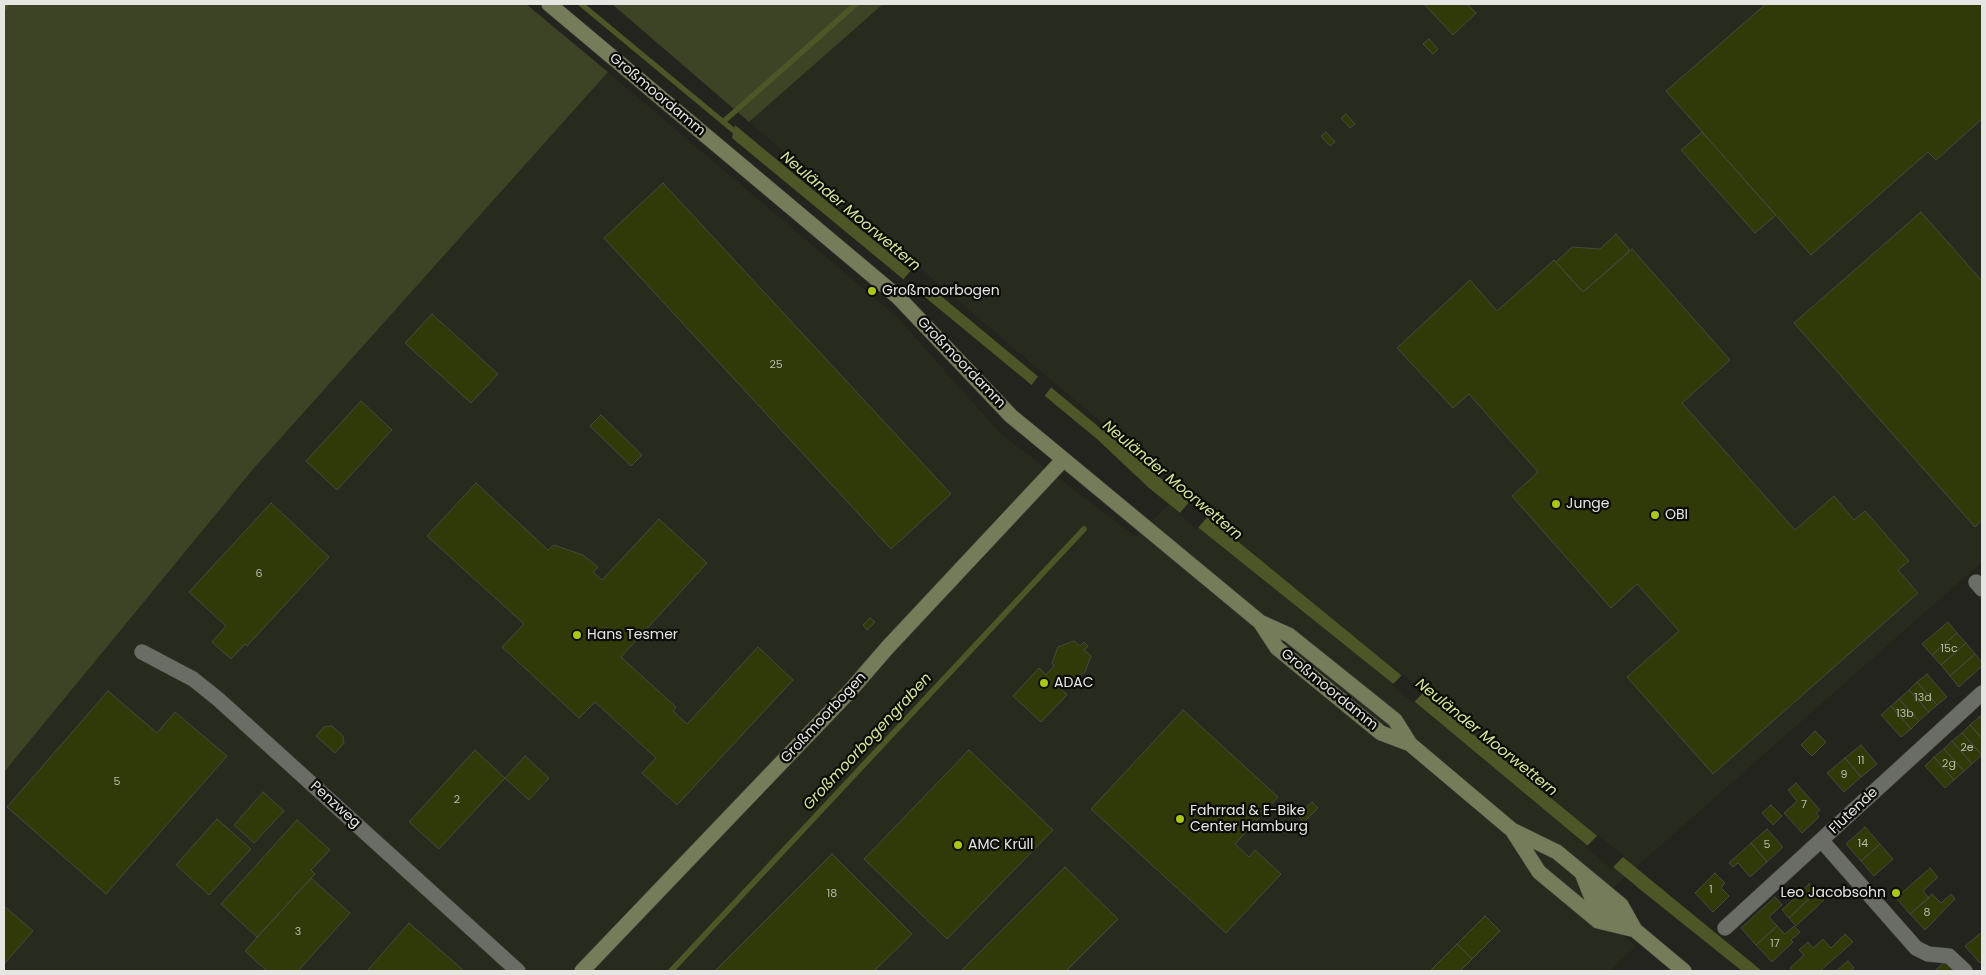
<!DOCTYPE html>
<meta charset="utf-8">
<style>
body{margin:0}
#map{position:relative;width:1986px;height:975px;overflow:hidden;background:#22241d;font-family:Poppins,sans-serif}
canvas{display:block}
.frame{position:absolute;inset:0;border:5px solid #e5e6e1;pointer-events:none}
</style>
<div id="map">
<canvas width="1986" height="975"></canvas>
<div class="frame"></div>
</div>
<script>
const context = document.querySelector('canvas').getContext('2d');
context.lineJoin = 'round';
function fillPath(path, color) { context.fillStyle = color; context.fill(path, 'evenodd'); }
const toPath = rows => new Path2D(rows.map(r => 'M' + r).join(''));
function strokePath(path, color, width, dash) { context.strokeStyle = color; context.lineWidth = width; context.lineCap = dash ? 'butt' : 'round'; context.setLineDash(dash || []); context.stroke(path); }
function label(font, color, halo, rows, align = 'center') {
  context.font = font + ' Poppins,sans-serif'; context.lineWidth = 4.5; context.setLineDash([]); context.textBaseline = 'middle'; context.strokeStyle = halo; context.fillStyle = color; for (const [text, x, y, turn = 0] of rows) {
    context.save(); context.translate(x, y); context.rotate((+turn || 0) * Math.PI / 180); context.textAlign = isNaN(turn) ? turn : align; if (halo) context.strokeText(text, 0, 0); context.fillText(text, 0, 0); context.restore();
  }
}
const built = toPath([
 [883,4,1982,4,1982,562,1642,862,1592,909,1636,946,1610,971,4,971,4,772,254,468,608,72,898,318,1001,434,1136,537,1184,489,1072,398,749,122]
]);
const green = toPath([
 [4,4,526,4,608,72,254,468,4,772],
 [612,4,883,4,749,122]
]);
const water = toPath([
 [735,125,1158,476,1762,971,1742,971,1642,891,1396,686,1149,488,1097,439,732,138]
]);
const pier = toPath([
 [913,268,929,281,918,294,902,281],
 [1040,374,1053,385,1043,398,1030,387],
 [1191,500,1209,515,1197,529,1179,514],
 [1403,674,1424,692,1413,703,1392,685],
 [1598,835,1624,856,1611,869,1586,847]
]);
const stream = toPath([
 [581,4,739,135],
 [4,7,6,4],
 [723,122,856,4],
 [671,971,1084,529]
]);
const building = toPath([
 [1424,4,1467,4,1476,13,1453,35,1424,4],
 [1766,4,1982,4,1982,119,1936,160,1928,152,1811,255,1666,91,1766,4],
 [1429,39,1438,49,1433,54,1423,44,1429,39],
 [1346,114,1355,124,1350,128,1341,118,1346,114],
 [1326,132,1335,142,1330,146,1321,136,1326,132],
 [1702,132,1776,215,1755,233,1681,150,1702,132],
 [663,183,951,494,891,549,604,238,663,183],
 [1921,212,1982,281,1982,520,1975,527,1794,323,1921,212],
 [1616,234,1629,249,1629,252,1583,292,1556,262,1572,247,1600,249,1616,234],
 [1632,249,1730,360,1682,403,1795,530,1834,496,1854,520,1865,511,1909,561,1898,570,1918,593,1713,774,1627,677,1679,631,1637,584,1611,608,1512,496,1538,472,1469,394,1453,408,1397,348,1470,280,1497,311,1554,260,1583,292,1632,249],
 [432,314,498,374,471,403,405,343,432,314],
 [361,401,392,430,337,490,306,461,361,401],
 [601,415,642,455,631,466,590,426,601,415],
 [476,483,548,550,554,545,583,555,598,567,593,572,602,580,659,519,707,563,621,657,676,707,673,711,687,724,758,647,793,680,677,805,642,773,656,758,595,702,579,718,502,647,524,624,427,536,476,483],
 [271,503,329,557,247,646,245,644,231,659,212,642,226,626,189,592,271,503],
 [870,618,875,622,867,630,863,625,870,618],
 [1948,622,1957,633,1932,655,1922,644,1948,622],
 [1957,633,1966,643,1941,665,1932,655,1957,633],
 [1074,641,1080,646,1084,642,1088,646,1084,650,1091,656,1085,672,1070,680,1068,678,1059,687,1067,695,1041,722,1013,696,1039,668,1046,675,1054,666,1052,663,1058,647,1074,641],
 [1966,643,1975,654,1950,676,1941,665,1966,643],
 [1975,654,1982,662,1982,666,1959,687,1950,676,1975,654],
 [1927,674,1947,697,1937,705,1917,682,1927,674],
 [1917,682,1937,705,1929,712,1909,690,1917,682],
 [1909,690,1929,712,1919,721,1899,699,1909,690],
 [108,691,157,733,175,712,227,756,106,894,7,807,108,691],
 [1899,699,1919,721,1911,729,1891,706,1899,699],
 [1891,706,1911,729,1901,737,1881,715,1891,706],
 [1183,710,1278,797,1235,844,1249,857,1255,850,1281,874,1226,933,1091,809,1183,710],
 [1980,716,1982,719,1982,738,1970,725,1980,716],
 [1970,725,1982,738,1982,755,1962,733,1970,725],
 [332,726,343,736,344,743,335,753,316,736,324,727,332,726],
 [1815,731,1826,742,1812,756,1801,745,1815,731],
 [1962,733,1982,755,1972,764,1952,741,1962,733],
 [1952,741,1972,764,1964,771,1944,749,1952,741],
 [1861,745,1877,764,1861,777,1845,758,1861,745],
 [1944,749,1964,771,1954,780,1934,757,1944,749],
 [475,750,505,778,439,849,409,822,475,750],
 [969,750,1053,830,947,939,864,859,969,750],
 [525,756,549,778,529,800,505,778,525,756],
 [1934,757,1954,780,1945,788,1925,766,1934,757],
 [1845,758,1861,777,1844,792,1827,773,1845,758],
 [1796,783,1820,810,1816,813,1819,817,1802,833,1784,813,1797,801,1788,790,1796,783],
 [263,792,284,811,254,843,234,825,263,792],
 [1312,802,1318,808,1304,822,1298,816,1312,802],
 [1771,805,1782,816,1773,825,1762,813,1771,805],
 [217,819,251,849,209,895,176,865,217,819],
 [297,820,330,850,311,870,315,874,257,937,221,904,297,820],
 [1865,827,1880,844,1861,861,1846,844,1865,827],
 [1767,829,1783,847,1767,862,1751,843,1767,829],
 [1751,843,1767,862,1750,877,1738,863,1733,867,1729,863,1751,843],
 [1880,844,1893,859,1874,876,1861,861,1880,844],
 [832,854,912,934,874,971,715,971,832,854],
 [1065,867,1118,919,1066,971,961,971,1065,867],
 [1930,868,1938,877,1923,891,1929,898,1910,914,1896,898,1930,868],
 [1715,873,1725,883,1721,888,1729,896,1713,912,1695,893,1715,873],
 [311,878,350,913,298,971,267,971,245,951,311,878],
 [1809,884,1816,892,1789,918,1782,910,1809,884],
 [1816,892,1824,900,1796,926,1789,918,1816,892],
 [1932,894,1941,903,1951,894,1955,899,1925,930,1910,914,1932,894],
 [1775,897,1782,905,1769,917,1777,926,1756,945,1741,928,1775,897],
 [4,906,33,931,4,964,4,906],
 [1485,916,1500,931,1472,959,1457,944,1485,916],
 [409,923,454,962,464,971,367,971,409,923],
 [1777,926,1785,934,1794,926,1800,932,1791,940,1793,942,1772,962,1756,945,1777,926],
 [1982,932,1982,961,1980,963,1965,946,1982,932],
 [1845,934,1853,942,1820,971,1792,971,1790,968,1804,955,1799,950,1808,942,1813,948,1823,939,1831,948,1845,934],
 [1457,944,1472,959,1460,971,1430,971,1457,944],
 [1848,961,1854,968,1850,971,1836,971,1848,961],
 [1943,963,1951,964,1957,971,1935,971,1943,963]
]);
const street = toPath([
 [1976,582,1982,589],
 [142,652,193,679,218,699,518,971],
 [1822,841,1916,948,1928,954,1949,956,1965,971],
 [1725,928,1982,693]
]);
const secondary = toPath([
 [549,4,898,297,1011,416,1033,434,1260,622,1289,635,1395,720,1410,744],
 [1260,622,1277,648,1381,733,1410,744,1512,830,1557,852,1621,905,1635,930,1684,971],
 [1512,830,1539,872,1598,921,1635,930],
 [1582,873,1593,901,1623,923],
 [582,971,849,692,887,648,1063,460]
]);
const markers = [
 [872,291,5,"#aac718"],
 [1556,504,5,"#aac718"],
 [1655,515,5,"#aac718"],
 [577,635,5,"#aac718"],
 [1044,683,5,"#aac718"],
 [1180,819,5,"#aac718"],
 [958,845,5,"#aac718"],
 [1896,893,5,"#aac718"]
];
const numberNames = [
 ["25",776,365],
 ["6",259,574],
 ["15c",1949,649],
 ["13d",1923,698],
 ["13b",1905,714],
 ["2e",1967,748],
 ["11",1861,761],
 ["2g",1949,764],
 ["9",1844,775],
 ["5",117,782],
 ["2",457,800],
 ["7",1804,805],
 ["14",1863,844],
 ["5",1767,845],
 ["1",1711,890],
 ["18",832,894],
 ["8",1927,913],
 ["3",298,932],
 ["17",1775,944]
];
const streetNames = [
 ["Großmoordamm",657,95,40],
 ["Großmoordamm",961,363,46],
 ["Großmoordamm",1329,690,39],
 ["Großmoorbogen",824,718,-47],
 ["Penzweg",335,805,42],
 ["Flutende",1854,811,-43]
];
const poiNames = [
 ["Großmoorbogen",882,291],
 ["Junge",1566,504],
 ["OBI",1665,515],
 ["Hans Tesmer",587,635],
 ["ADAC",1054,683],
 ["Fahrrad & E-Bike",1190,811],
 ["Center Hamburg",1190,827],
 ["AMC Krüll",968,845],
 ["Leo Jacobsohn",1886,893,"right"]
];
const waterNames = [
 ["Neuländer Moorwettern",850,212,40],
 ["Neuländer Moorwettern",1172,481,40],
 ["Neuländer Moorwettern",1486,738,39],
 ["Großmoorbogengraben",868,742,-47]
];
fillPath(built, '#272b1e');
fillPath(green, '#3d4425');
fillPath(water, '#4c5627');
fillPath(pier, '#22241d');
strokePath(stream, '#4c5627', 5.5);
fillPath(building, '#303908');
strokePath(building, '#464841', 1);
strokePath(street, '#3f413b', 16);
strokePath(secondary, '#3f413b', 16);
strokePath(street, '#6a6d65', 15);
strokePath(secondary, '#747c59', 15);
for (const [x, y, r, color] of markers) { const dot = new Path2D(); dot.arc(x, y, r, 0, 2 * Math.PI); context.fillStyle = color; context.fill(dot); strokePath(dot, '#0c0c09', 2); }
label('11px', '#b8bbab', null, numberNames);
label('14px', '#e5e6e1', '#0c0c09', streetNames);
label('14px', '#e5e6e1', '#0c0c09', poiNames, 'left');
label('italic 15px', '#d3e69a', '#0c0c09', waterNames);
</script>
